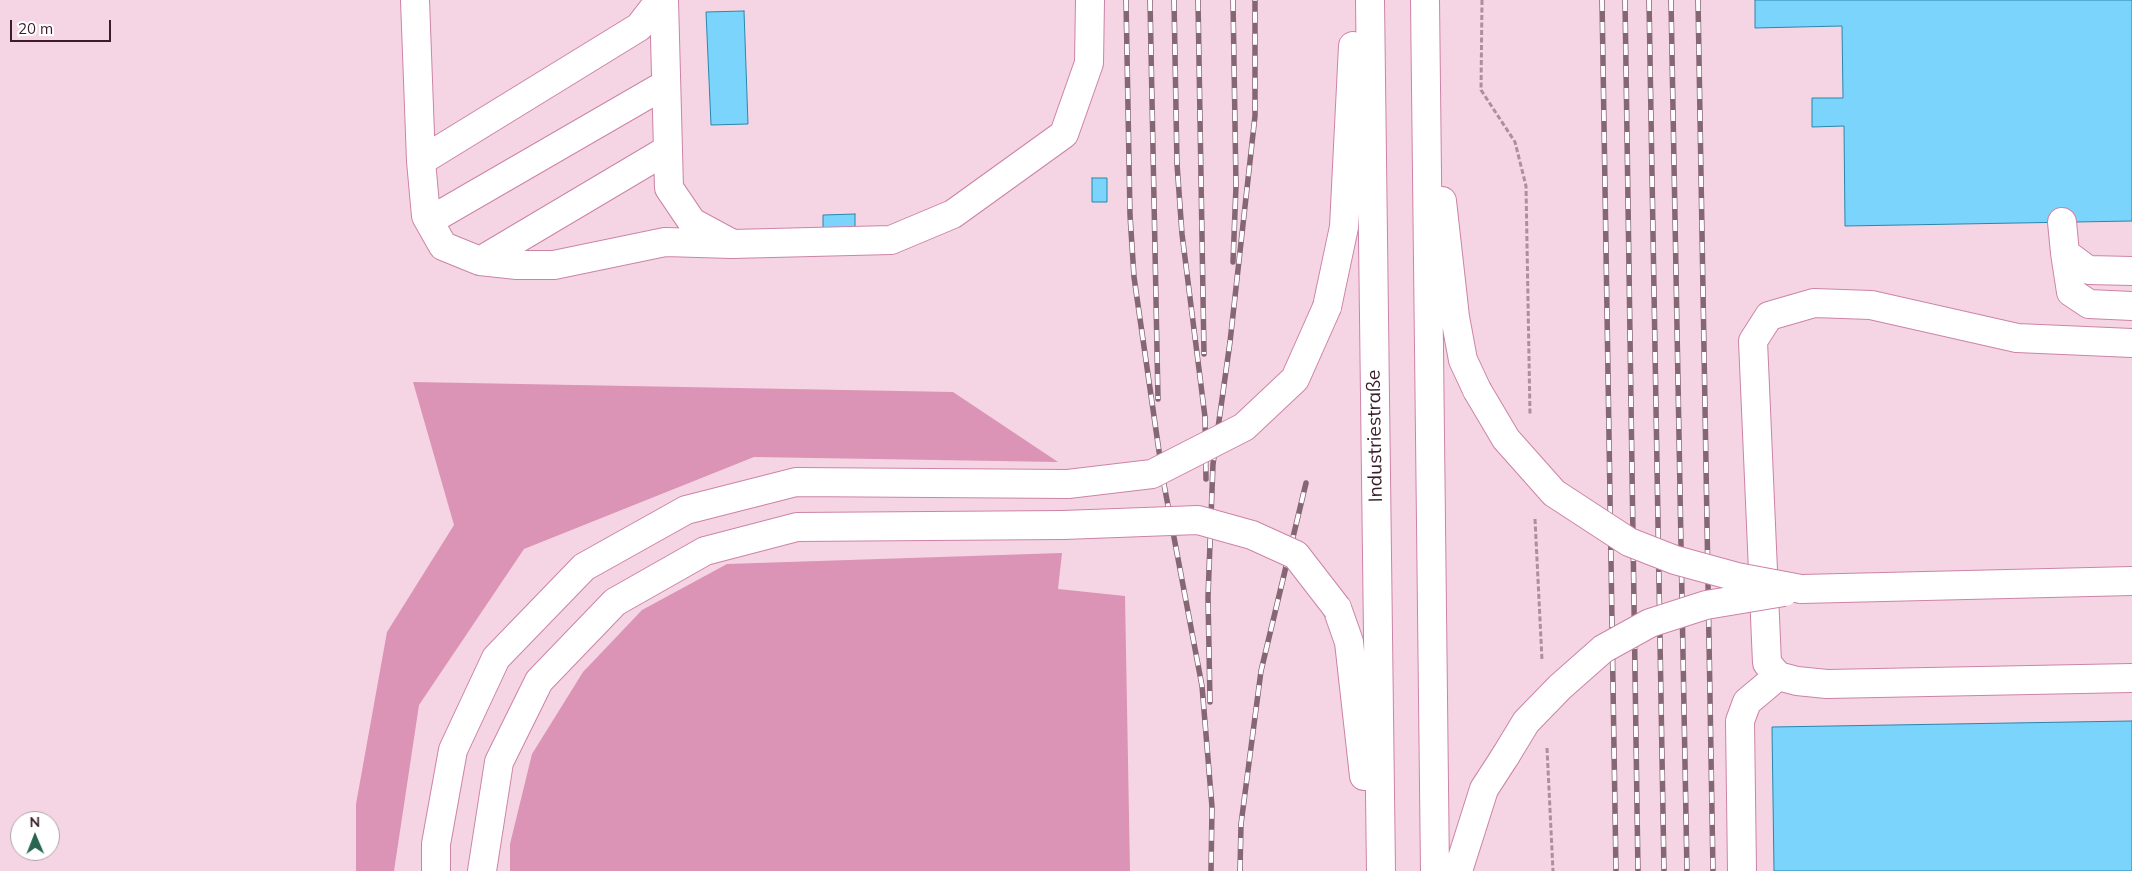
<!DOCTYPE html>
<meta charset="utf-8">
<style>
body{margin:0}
#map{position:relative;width:2132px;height:871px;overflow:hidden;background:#f5d5e3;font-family:Mulish,sans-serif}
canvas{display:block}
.north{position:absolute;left:10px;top:811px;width:50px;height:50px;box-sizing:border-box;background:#fff;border:1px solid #b0a4aa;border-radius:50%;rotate:359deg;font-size:14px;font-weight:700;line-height:20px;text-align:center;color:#3a1c2b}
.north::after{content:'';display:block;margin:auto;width:18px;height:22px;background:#286652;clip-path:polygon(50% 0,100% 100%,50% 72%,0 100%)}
.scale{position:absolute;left:10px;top:20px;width:101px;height:22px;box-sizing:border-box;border:2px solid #3a1c2b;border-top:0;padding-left:6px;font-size:15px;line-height:18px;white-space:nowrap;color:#3a1c2b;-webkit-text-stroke:4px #fff;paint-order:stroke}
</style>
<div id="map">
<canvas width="2132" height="871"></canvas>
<div class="north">N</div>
<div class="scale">20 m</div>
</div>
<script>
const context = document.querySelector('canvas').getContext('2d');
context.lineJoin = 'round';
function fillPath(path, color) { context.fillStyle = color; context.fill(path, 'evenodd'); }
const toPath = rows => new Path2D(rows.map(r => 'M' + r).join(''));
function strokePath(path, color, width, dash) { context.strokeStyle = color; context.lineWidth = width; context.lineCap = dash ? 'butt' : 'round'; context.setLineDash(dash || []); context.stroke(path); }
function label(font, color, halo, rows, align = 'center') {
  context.font = font + ' Mulish,sans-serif'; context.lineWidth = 4.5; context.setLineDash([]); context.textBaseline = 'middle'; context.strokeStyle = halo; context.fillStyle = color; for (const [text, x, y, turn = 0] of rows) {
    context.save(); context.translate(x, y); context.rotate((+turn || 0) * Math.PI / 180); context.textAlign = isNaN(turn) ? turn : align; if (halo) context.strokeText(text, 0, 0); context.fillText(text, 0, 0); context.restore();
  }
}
const green = toPath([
 [413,382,953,392,1058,462,754,457,524,549,419,705,394,871,356,871,356,804,387,632,454,525],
 [1062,553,1058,589,1125,596,1130,871,510,871,510,844,532,754,583,672,642,610,727,564]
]);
const building = toPath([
 [1755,0,2132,0,2132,221,1845,226,1844,126,1812,127,1812,98,1843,98,1842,26,1755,28,1755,0],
 [744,11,748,124,711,125,706,12,744,11],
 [1092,178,1107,178,1107,202,1092,202,1092,178],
 [855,214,855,230,823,230,823,215,855,214],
 [2132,721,2132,871,1774,871,1772,727,2132,721]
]);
const path = toPath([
 [1482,0,1481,90,1515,142,1526,186,1530,415],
 [1535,519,1542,660],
 [1547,748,1553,871]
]);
const minor = toPath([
 [415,0,421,161,426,216,443,246,480,261,517,265,554,265,665,242,732,244,891,240,953,214,1064,134,1089,63,1090,0],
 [664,0,669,188,692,222,729,242],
 [421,161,639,27,660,0],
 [429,221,666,84],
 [2062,222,2065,253,2088,270,2132,271],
 [2065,253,2071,292,2089,304,2132,306],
 [480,261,667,150],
 [2132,343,2017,338,1871,305,1814,303,1769,316,1753,341,1767,663,1778,676,1797,681,1827,684,2132,678],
 [1742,871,1740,721,1747,702,1778,676]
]);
const highway = toPath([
 [1370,0,1381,871],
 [1425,0,1435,871],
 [1442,201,1455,317,1463,360,1477,390],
 [1327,307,1344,227,1353,46],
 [1801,589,2132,581],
 [1337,608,1349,642,1364,776],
 [436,871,436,844,453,750,496,658,584,567,686,510,796,482,1068,484],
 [482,871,499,762,539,681,615,602,705,551,797,527,1063,525],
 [1458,871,1484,789,1506,755]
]);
const rail = toPath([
 [1126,0,1130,215,1134,277,1163,479,1202,686,1212,807,1211,871],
 [1150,0,1158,399],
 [1174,0,1177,164,1182,234,1205,417,1206,479],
 [1198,0,1204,354],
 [1233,0,1236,186,1233,262],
 [1602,0,1616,871],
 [1625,0,1638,871],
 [1649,0,1664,871],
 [1671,0,1687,871],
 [1698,0,1713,871],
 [1210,702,1208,597,1213,464,1230,342,1255,116,1255,0],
 [1240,871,1241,824,1261,671,1306,483]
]);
const highwayBridge = toPath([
 [1477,390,1506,439,1554,493,1629,542,1675,560,1737,577,1801,589],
 [1068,484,1152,474,1244,427,1295,379,1327,307],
 [1063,525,1198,520,1252,535,1296,555,1337,608],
 [1506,755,1526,722,1560,687,1603,649,1650,623,1706,605,1784,592]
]);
const streetNames = [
 ["Industriestraße",1375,436,-91]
];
fillPath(green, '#db93b6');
fillPath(building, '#7bd4fb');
strokePath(building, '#2987ac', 1);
strokePath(minor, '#cd83a8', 30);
strokePath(highway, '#cd83a8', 30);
strokePath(path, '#ae8e9d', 3, [5, 2.5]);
strokePath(minor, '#fff', 28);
strokePath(highway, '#fff', 28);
strokePath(rail, '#856674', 5.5);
strokePath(rail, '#fff', 4, [11]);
strokePath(highwayBridge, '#cd83a8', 30, []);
strokePath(highwayBridge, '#fff', 28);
label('19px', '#3a1c2b', '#fff', streetNames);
</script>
